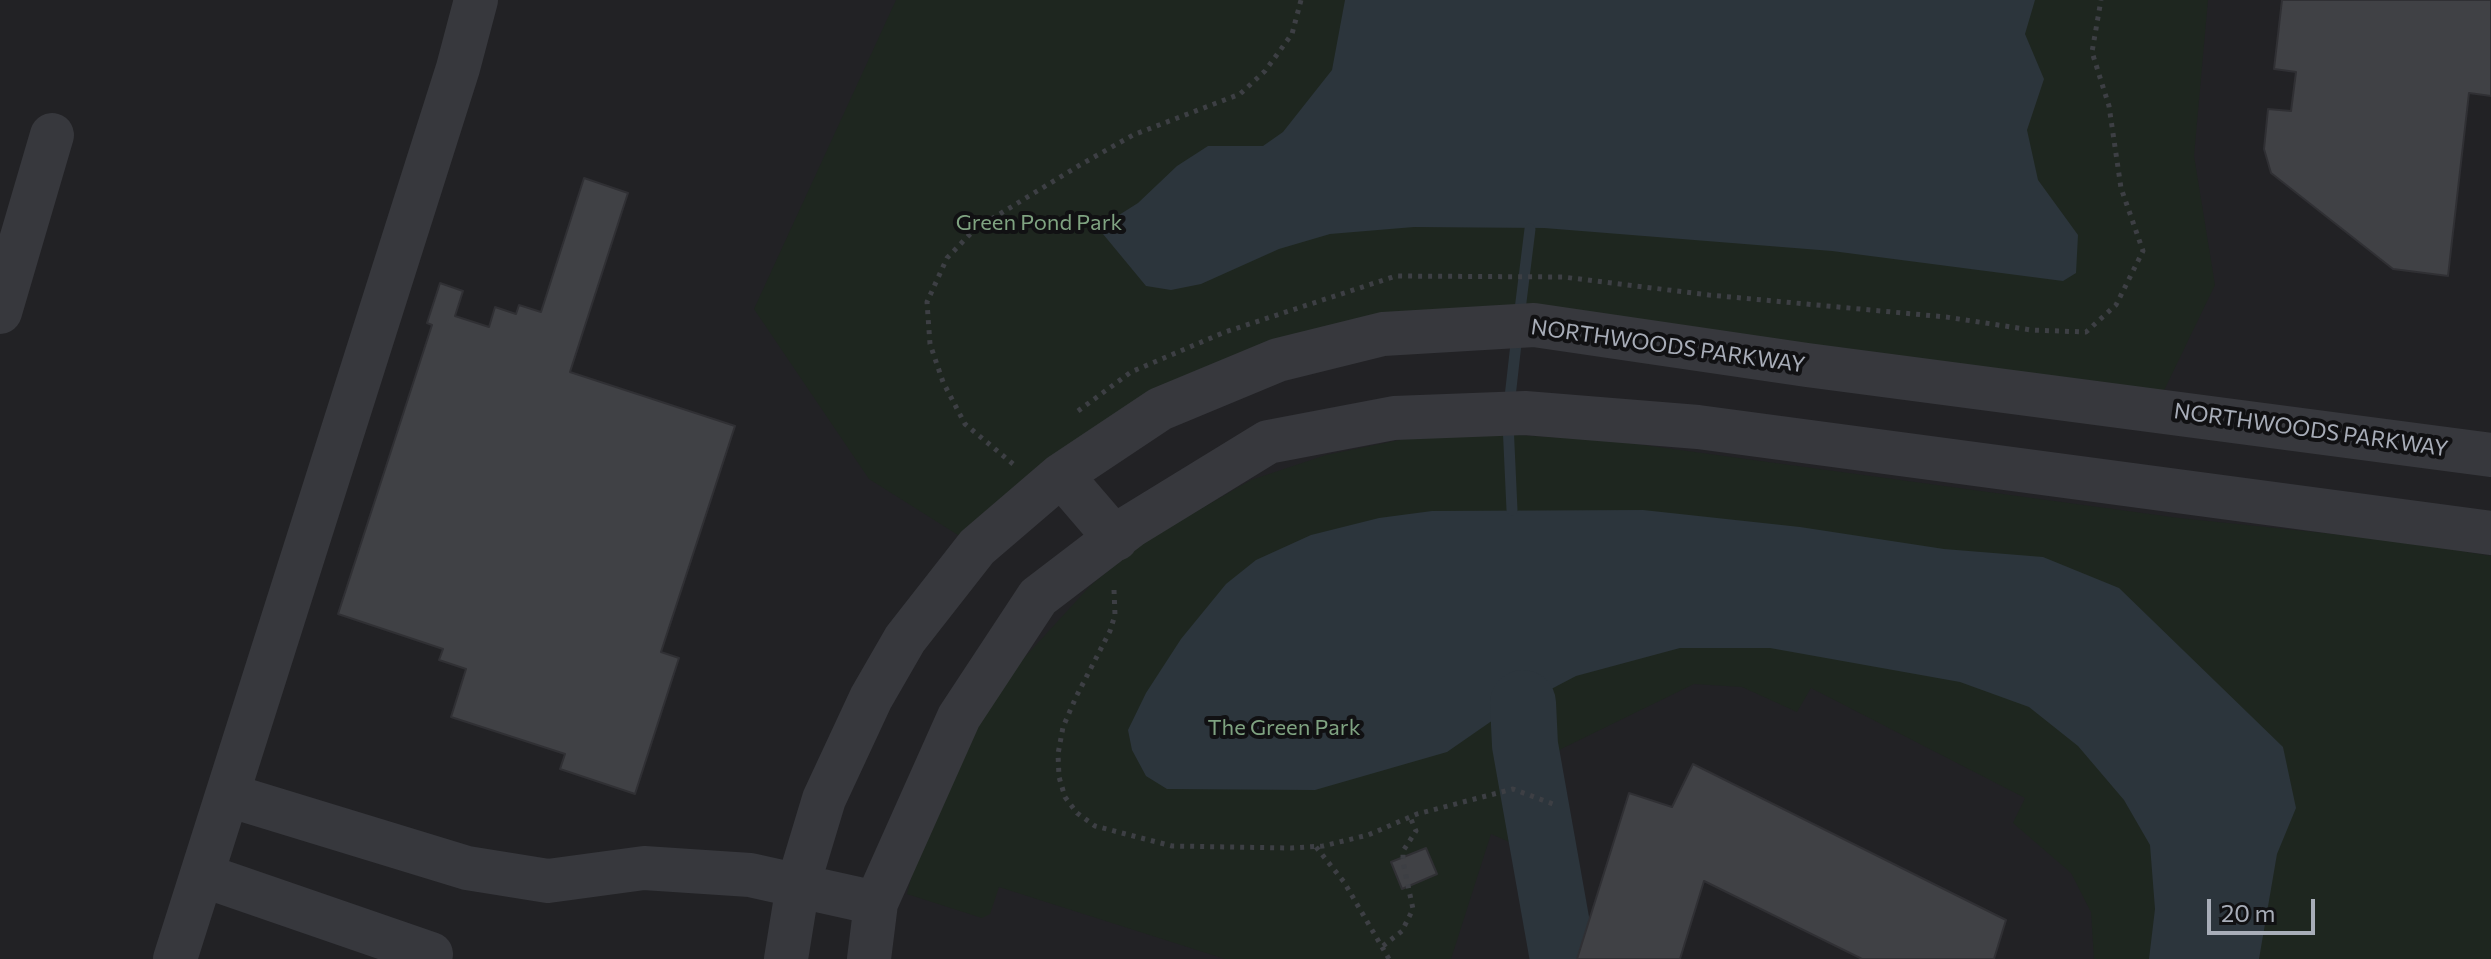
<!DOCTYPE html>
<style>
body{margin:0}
#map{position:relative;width:2491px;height:959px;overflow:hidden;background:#161618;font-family:Commissioner,sans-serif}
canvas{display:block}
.scale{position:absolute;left:2207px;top:899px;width:108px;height:36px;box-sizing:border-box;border:4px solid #a8adb8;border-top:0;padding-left:10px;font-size:24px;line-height:28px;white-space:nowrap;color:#a8adb8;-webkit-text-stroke:6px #111113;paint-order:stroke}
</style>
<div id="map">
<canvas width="2491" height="959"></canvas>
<div class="scale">20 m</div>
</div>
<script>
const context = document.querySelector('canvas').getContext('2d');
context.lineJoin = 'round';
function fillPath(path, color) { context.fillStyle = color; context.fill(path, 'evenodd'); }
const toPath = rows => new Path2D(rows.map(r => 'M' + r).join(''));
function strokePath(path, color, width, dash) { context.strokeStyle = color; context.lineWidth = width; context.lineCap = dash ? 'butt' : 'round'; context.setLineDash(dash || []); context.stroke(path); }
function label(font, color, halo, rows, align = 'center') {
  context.font = font + ' Commissioner,sans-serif'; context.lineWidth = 8; context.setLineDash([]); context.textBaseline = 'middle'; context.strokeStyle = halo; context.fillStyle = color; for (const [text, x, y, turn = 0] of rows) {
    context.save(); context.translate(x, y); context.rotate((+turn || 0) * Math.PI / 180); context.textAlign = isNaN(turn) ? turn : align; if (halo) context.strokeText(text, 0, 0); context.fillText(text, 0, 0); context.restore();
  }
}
const built = toPath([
 [0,0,2491,0,2491,959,0,959]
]);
const green = toPath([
 [896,0,2208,0,2194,156,2215,285,2155,409,1534,325,1278,360,977,547,869,479,754,309],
 [1517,435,1614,441,2179,518,2401,541,2491,556,2491,959,2094,959,2091,912,2071,873,2013,823,2025,798,1811,688,1797,712,1742,687,1694,684,1561,749,1542,776,1521,839,1512,843,1491,834,1451,959,1225,959,999,887,990,914,982,918,907,894,921,839,958,756,1013,670,1090,586,1143,542,1251,480,1326,455,1419,436]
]);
const water = toPath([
 [1345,0,2035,0,2025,34,2044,79,2027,130,2038,180,2078,235,2076,273,2063,281,1832,251,1544,228,1414,227,1330,234,1279,249,1201,284,1171,290,1146,286,1103,234,1108,222,1138,203,1177,166,1208,146,1263,146,1283,132,1332,70],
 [1643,510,1800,527,1944,549,2043,557,2119,588,2283,747,2296,808,2277,854,2259,959,2149,959,2155,909,2150,845,2124,800,2078,746,2029,707,1960,682,1770,648,1680,648,1576,676,1496,718,1447,752,1315,790,1167,789,1146,776,1132,750,1128,730,1146,693,1181,639,1226,584,1256,560,1311,535,1379,518,1432,511]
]);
const stream = toPath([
 [1519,318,1530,229],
 [1509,406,1517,335],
 [1508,423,1512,510]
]);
const river = toPath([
 [1523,703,1525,745,1563,959]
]);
const building = toPath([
 [2282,0,2491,0,2491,96,2469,93,2448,276,2393,269,2271,173,2264,149,2268,109,2291,111,2296,72,2274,69,2282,0],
 [584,178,628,193,570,372,735,426,661,652,679,658,635,794,560,769,565,754,451,717,466,669,439,660,443,649,338,614,432,325,427,323,440,283,463,291,455,316,489,327,495,307,516,314,519,305,541,312,584,178],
 [1693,764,2006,920,1994,959,1862,959,1704,881,1680,959,1577,959,1629,793,1672,807,1693,764],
 [1426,848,1437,874,1402,889,1391,862,1426,848]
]);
const path = toPath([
 [1078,411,1131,372,1225,332,1396,276,1563,277,1709,295,1946,317,2031,330,2086,332,2116,305,2143,251,2121,188,2109,106,2092,52,2101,0],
 [1013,464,965,424,943,382,930,344,927,302,947,258,975,229,1080,165,1133,135,1240,94,1265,71,1292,34,1301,0],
 [1114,590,1115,615,1110,631,1076,697,1063,727,1058,754,1059,777,1065,797,1077,813,1095,826,1172,846,1291,848,1323,846,1368,835,1417,814,1513,789,1553,804],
 [1316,847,1344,882,1389,959],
 [1383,946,1402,931,1413,909,1403,862,1403,851,1416,831,1410,817]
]);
const minor = toPath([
 [0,312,52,135],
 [1061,475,1116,539],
 [228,795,467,868,548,881,644,868,750,875,876,903],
 [202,875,431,954],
 [175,959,458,68,476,0],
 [786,959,798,885,824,799,871,698,905,639,977,547,1061,475,1160,409,1278,360,1383,334,1534,325,1807,365,2491,455],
 [869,959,876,903,959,717,1038,597,1131,526,1268,442,1394,418,1525,413,1698,427,2491,533]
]);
const parkNames = [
 ["Green Pond Park",1039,223],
 ["The Green Park",1284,728]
];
const streetNames = [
 ["NORTHWOODS PARKWAY",1668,346,8],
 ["NORTHWOODS PARKWAY",2311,430,8]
];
fillPath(built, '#222225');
fillPath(green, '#1e261f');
fillPath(water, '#2c353c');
strokePath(stream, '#2c353c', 11);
strokePath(river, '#2c353c', 66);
fillPath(building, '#404145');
strokePath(building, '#303034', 2);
strokePath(path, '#3d3f44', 5, [4, 6]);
strokePath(minor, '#37383d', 44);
label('22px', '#7fa381', '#111113', parkNames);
label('22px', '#a8adb8', '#111113', streetNames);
</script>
